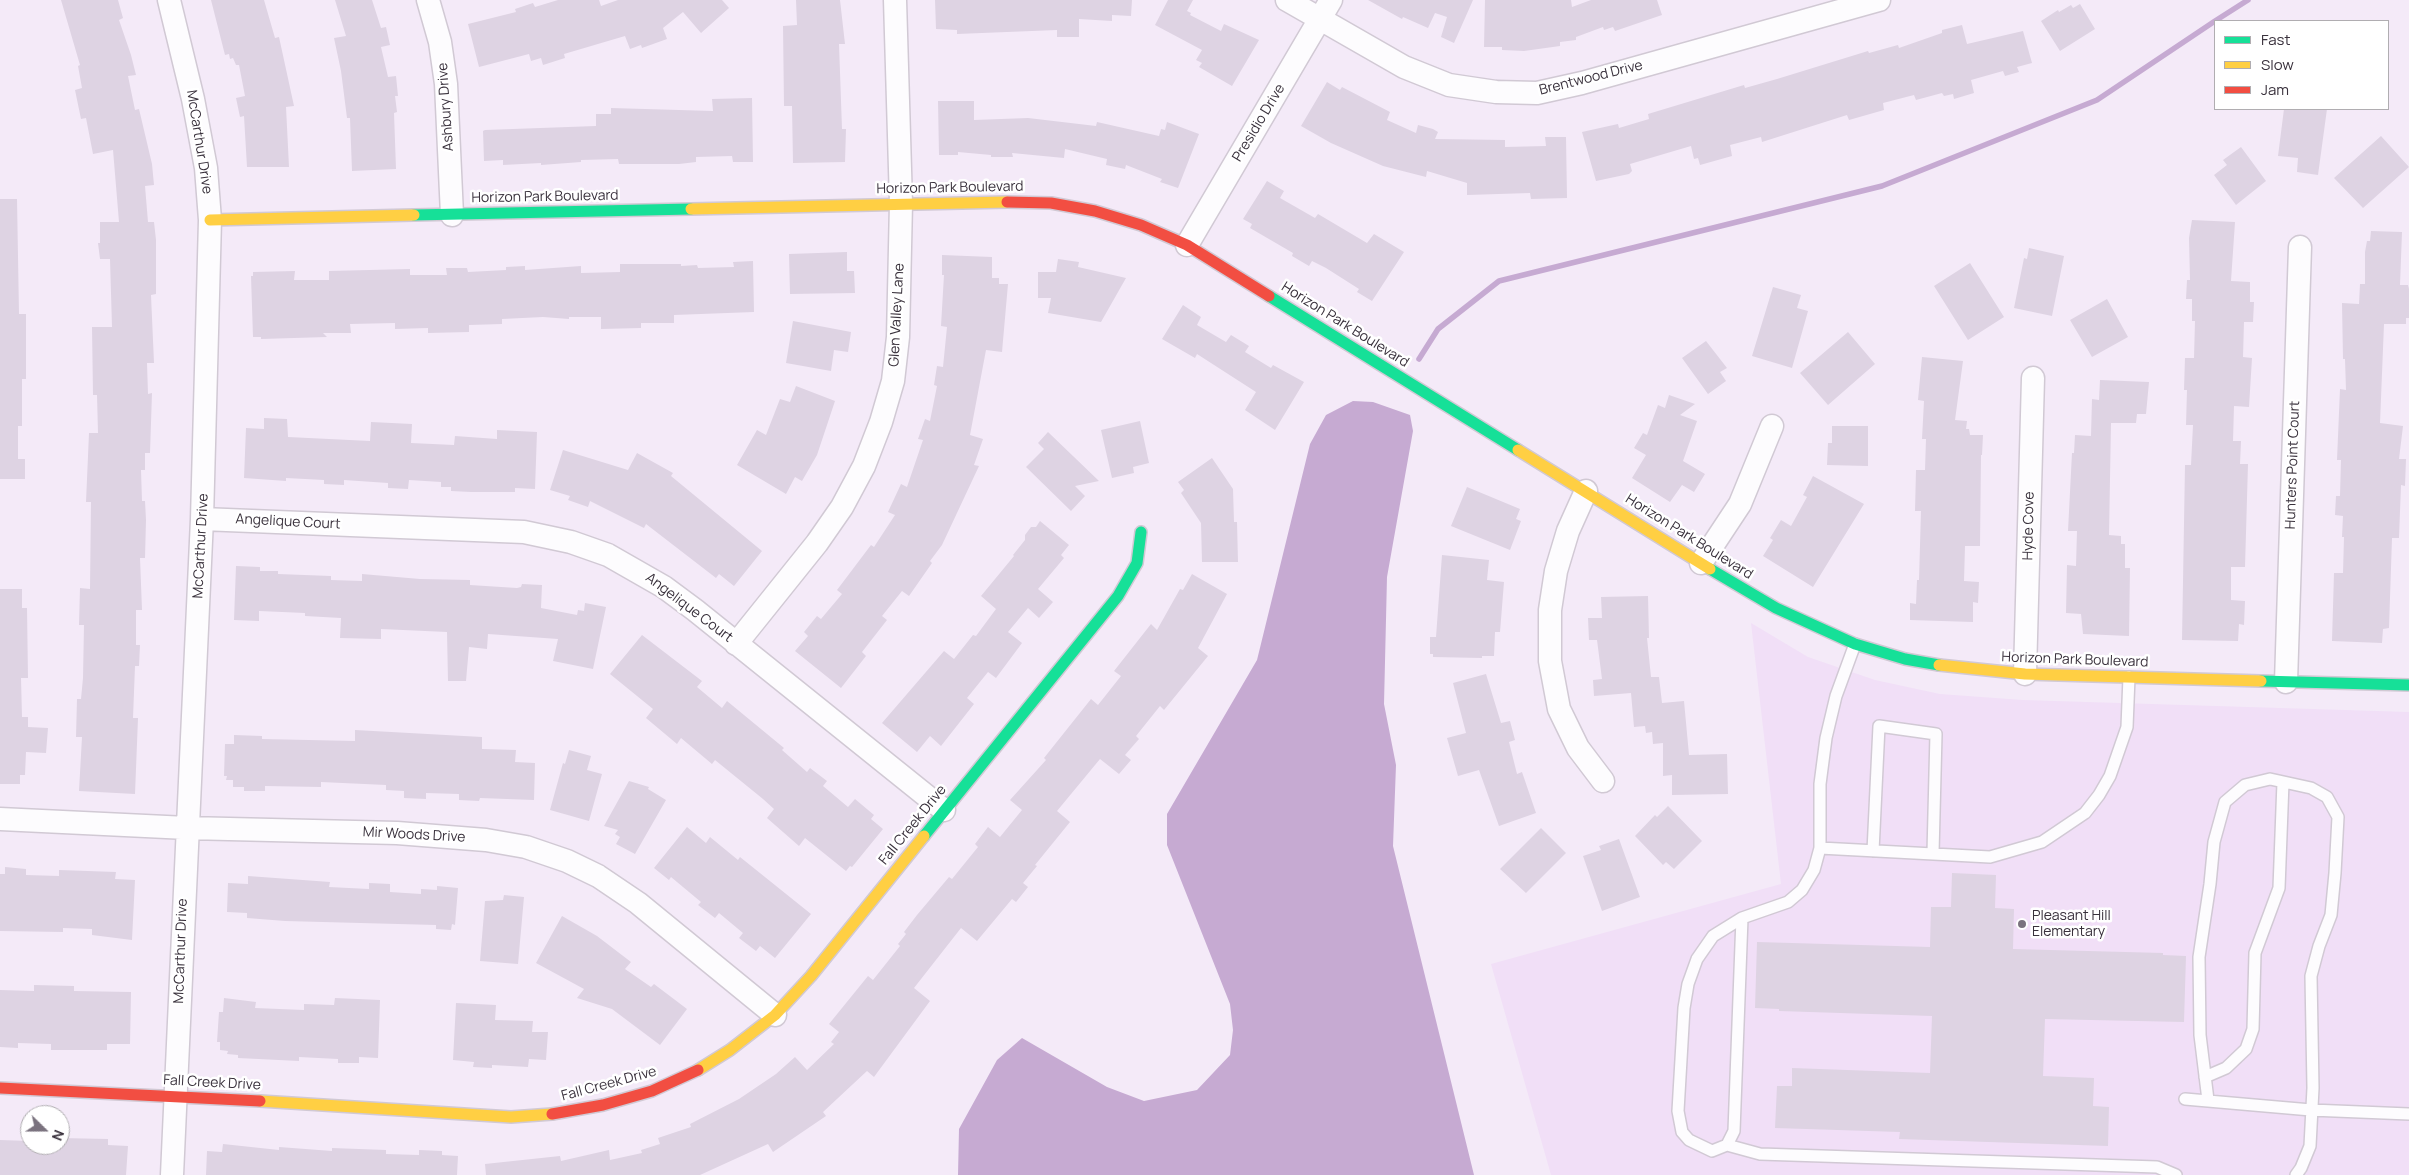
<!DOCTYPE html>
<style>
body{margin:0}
#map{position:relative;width:2409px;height:1175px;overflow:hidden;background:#f4eaf8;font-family:Manrope,sans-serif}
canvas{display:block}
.legend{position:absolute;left:2214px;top:20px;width:175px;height:90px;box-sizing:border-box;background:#fff;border:1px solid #b0adb1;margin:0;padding:6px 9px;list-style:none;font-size:15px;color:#39313c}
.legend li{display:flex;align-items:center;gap:10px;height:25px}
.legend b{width:25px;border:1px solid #b0adb1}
.north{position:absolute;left:20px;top:1105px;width:50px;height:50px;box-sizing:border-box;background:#fff;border:1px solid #b0adb1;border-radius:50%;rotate:112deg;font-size:14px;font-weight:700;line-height:20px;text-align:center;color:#39313c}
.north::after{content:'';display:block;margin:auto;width:18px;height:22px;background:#7a727e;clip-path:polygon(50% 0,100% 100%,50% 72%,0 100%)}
</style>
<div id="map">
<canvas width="2409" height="1175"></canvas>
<ul class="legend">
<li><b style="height:6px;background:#16e098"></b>Fast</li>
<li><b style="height:6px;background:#ffcf43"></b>Slow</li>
<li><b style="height:6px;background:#f24e42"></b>Jam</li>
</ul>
<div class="north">N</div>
</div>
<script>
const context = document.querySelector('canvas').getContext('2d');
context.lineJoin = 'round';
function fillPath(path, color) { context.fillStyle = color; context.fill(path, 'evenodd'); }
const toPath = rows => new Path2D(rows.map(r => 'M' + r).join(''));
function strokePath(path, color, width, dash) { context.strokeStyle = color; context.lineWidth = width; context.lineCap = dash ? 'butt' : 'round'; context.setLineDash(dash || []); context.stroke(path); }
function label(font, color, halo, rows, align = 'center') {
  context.font = font + ' Manrope,sans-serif'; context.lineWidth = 5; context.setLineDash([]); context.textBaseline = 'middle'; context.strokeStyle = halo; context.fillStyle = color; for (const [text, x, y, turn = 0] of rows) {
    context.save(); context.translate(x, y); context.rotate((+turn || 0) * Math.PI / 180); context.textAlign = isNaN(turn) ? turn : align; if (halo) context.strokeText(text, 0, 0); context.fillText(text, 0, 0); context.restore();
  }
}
const built = toPath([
 [1751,623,1808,657,1875,680,1940,694,2023,700,2409,712,2409,1175,1551,1175,1491,964,1781,884]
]);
const water = toPath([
 [1353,401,1373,402,1410,415,1413,431,1387,577,1384,704,1396,765,1393,846,1474,1175,958,1175,959,1129,997,1060,1022,1038,1107,1087,1144,1101,1197,1090,1230,1055,1233,1030,1230,1004,1167,845,1167,814,1257,660,1310,444,1326,415]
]);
const stream = toPath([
 [2215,21,2248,0],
 [1419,359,1438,329,1499,281,1882,186,2097,100,2215,21]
]);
const building = toPath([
 [61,0,118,0,123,18,119,20,131,55,136,75,128,76,135,110,139,109,152,164,154,185,145,186,148,222,154,222,156,240,156,294,151,295,154,363,147,363,148,394,152,393,150,453,145,453,145,470,141,470,142,501,145,501,146,520,145,558,140,558,142,610,136,610,136,645,140,645,139,666,135,666,133,718,138,718,135,794,79,791,82,737,76,737,77,699,81,699,83,678,84,625,79,625,80,588,90,589,91,502,86,502,89,433,98,433,97,395,93,395,92,327,112,327,110,259,100,259,98,243,100,243,100,222,119,222,113,150,93,154,86,118,81,119,75,90,82,88,78,66,80,65],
 [211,0,264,0,275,38,279,37,294,106,286,107,289,167,247,167,244,116,240,117,236,98,245,96,239,65,236,65,233,58,230,59,229,54,225,55],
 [335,0,372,0,381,28,386,27,390,45,381,47,388,77,396,76,398,96,395,96,397,112,394,113,396,169,352,171,350,118,347,118,341,71,334,38,346,36],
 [558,0,599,0,601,6,618,0,722,0,729,8,701,33,683,12,663,28,667,39,642,48,641,45,630,49,625,36,564,54,565,58,543,65,541,58,531,61,529,54,479,67,468,24,516,12,515,9,533,3,535,7],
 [796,0,840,0,845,44,839,44,842,129,846,129,845,162,793,163,792,106,784,106,783,26,797,25],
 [935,0,1132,0,1131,16,1112,15,1112,21,1079,19,1079,37,1057,37,1057,30,957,34,957,30,936,29],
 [1168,0,1193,0,1187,11,1191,13,1190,15,1221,31,1224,24,1259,40,1232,86,1199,67,1202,63,1196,60,1202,50,1155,25],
 [1368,0,1473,0,1454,43,1441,37,1447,17,1435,13,1428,28,1403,17,1402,19],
 [1485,0,1571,0,1572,7,1591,0,1657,0,1662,15,1615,31,1613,27,1604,30,1603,27,1576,37,1576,40,1560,42,1560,46,1524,51,1502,50,1502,47,1484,47],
 [2080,4,2095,29,2060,51,2041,21,2058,10,2059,12,2071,5,2073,8],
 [1962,25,1967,44,2023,31,2032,63,2017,67,2019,72,2005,76,2003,71,1971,80,1974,93,1954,99,1953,94,1944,96,1942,93,1916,100,1914,95,1883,103,1884,110,1849,120,1847,115,1762,142,1761,137,1730,145,1732,156,1700,165,1698,158,1694,159,1691,146,1630,164,1632,171,1629,174,1596,181,1582,132,1618,124,1619,128,1649,119,1648,114,1744,85,1745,88,1777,79,1868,51,1869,53,1898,45,1899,48,1942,33,1942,30],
 [1327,82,1340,90,1342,87,1390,112,1387,120,1416,133,1418,125,1433,129,1438,132,1435,139,1505,140,1505,147,1546,146,1545,137,1566,137,1567,198,1531,199,1530,193,1467,195,1467,183,1427,171,1426,177,1383,166,1331,143,1301,126],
 [752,98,753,162,733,162,732,156,696,157,696,162,679,164,619,164,618,159,581,160,581,162,541,165,541,163,503,165,503,160,484,161,483,131,485,130,596,126,596,114,611,114,611,108,713,111,712,99],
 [938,101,974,101,974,120,1028,118,1096,126,1097,122,1159,136,1161,129,1165,130,1167,122,1199,134,1178,188,1160,182,1162,179,1126,165,1125,169,1106,165,1107,159,1065,149,1064,158,1012,153,1013,157,991,157,991,155,958,152,958,155,939,155],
 [2284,109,2327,109,2318,175,2297,172,2298,158,2278,156],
 [2381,136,2409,167,2363,208,2334,178],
 [2241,147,2266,181,2236,205,2214,175,2227,165,2223,160],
 [1267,181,1284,191,1280,198,1315,218,1318,214,1367,243,1374,234,1404,252,1372,301,1357,292,1359,289,1326,268,1312,261,1309,266,1292,256,1293,253,1250,228,1252,224,1243,219],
 [0,199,17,199,19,314,26,314,26,379,22,379,22,426,18,426,18,459,25,459,25,479,0,479],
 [2192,220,2235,222,2231,281,2250,282,2250,302,2254,302,2253,322,2244,322,2243,357,2252,358,2249,407,2234,406,2233,441,2241,441,2240,464,2248,464,2245,567,2231,567,2231,600,2245,601,2244,625,2239,624,2238,641,2182,640,2185,465,2191,465,2193,425,2186,425,2187,390,2184,390,2185,358,2194,358,2195,321,2192,321,2192,299,2186,299,2187,280,2190,280,2189,238],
 [2371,231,2402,232,2400,285,2408,285,2409,289,2409,318,2406,318,2406,324,2384,324,2380,423,2403,426,2399,459,2406,459,2405,486,2401,485,2399,538,2392,538,2389,628,2383,629,2382,643,2332,641,2334,573,2343,573,2344,537,2342,537,2343,516,2335,515,2336,496,2340,496,2341,460,2337,460,2340,389,2346,390,2345,359,2343,359,2342,303,2359,304,2360,284,2365,284,2365,252,2367,241,2370,241],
 [2029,248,2064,256,2052,316,2014,308,2024,258,2027,259],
 [847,252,847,271,854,271,855,293,790,294,789,254],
 [942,255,992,257,992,278,999,278,999,284,1008,284,1002,352,986,350,970,435,983,439,974,465,979,466,942,545,930,561,932,563,909,596,902,591,882,616,887,620,862,652,866,656,841,688,795,651,808,636,804,632,817,616,821,619,842,594,837,590,871,545,874,547,895,515,888,512,901,484,907,487,923,440,918,439,925,419,930,421,937,386,934,385,937,366,943,367,947,327,941,326,944,275,942,275],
 [1058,259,1079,262,1078,267,1126,278,1101,322,1048,313,1051,298,1038,298,1038,272,1056,272],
 [753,261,754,312,674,315,674,323,641,323,641,328,601,329,601,317,569,317,569,319,543,317,502,319,502,324,469,325,469,332,428,333,428,328,395,329,395,323,350,324,351,333,323,333,327,337,261,339,261,337,253,337,251,276,253,276,253,272,295,271,294,280,329,280,329,271,410,269,410,275,447,275,446,268,467,268,468,272,506,270,506,267,525,266,525,270,581,266,581,273,620,272,620,264,681,264,681,266,697,265,698,268,734,267,733,262],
 [1970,263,2004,317,1968,340,1934,286],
 [1773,287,1801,295,1797,308,1808,311,1792,368,1752,356],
 [2107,299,2128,337,2092,357,2070,320],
 [1183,305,1201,317,1197,325,1226,342,1231,335,1249,346,1245,352,1271,368,1273,365,1304,382,1275,430,1245,410,1256,392,1197,354,1195,358,1162,339],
 [793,321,851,332,848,352,834,350,831,371,786,363],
 [1848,332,1875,364,1828,405,1800,373],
 [1706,341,1727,368,1720,372,1726,381,1708,394,1682,358],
 [1922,357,1963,361,1955,420,1967,421,1966,429,1969,429,1970,435,1983,435,1982,455,1981,455,1980,546,1965,546,1964,581,1979,582,1978,603,1973,602,1973,622,1910,620,1910,603,1916,604,1917,580,1919,580,1921,511,1915,511,1916,470,1925,470,1926,439,1922,439,1924,401,1918,400],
 [2100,380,2149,382,2146,414,2137,414,2136,423,2111,423,2109,535,2121,536,2121,544,2125,544,2125,568,2130,568,2129,636,2083,634,2081,614,2066,613,2067,565,2076,566,2077,531,2068,531,2072,453,2074,453,2075,435,2091,436,2092,399,2099,400],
 [796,386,835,401,817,455,802,481,795,477,786,494,737,465,757,430,766,435,780,399,790,402],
 [1669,395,1695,404,1680,415,1697,421,1683,461,1705,474,1694,492,1682,485,1670,502,1632,478,1646,455,1634,448,1643,433,1647,435,1658,405,1665,408],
 [264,418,287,419,288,437,370,441,371,422,412,424,411,443,454,445,455,436,497,439,497,430,537,432,535,489,515,488,515,492,471,492,451,491,451,487,441,487,441,482,409,480,408,489,388,488,388,483,344,480,344,485,324,484,324,480,286,478,286,481,244,478,246,428,264,429],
 [1140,421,1149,463,1133,467,1134,473,1112,478,1101,430],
 [1832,426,1868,426,1868,466,1827,465,1828,443,1832,443],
 [1048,432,1099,481,1075,486,1085,496,1071,511,1026,467,1044,449,1038,443],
 [563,450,628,470,637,453,673,473,671,476,762,551,734,586,719,574,716,578,646,524,644,528,590,501,588,507,568,500,570,496,550,490],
 [1212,458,1233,489,1234,522,1237,522,1238,562,1202,562,1201,523,1181,493,1184,490,1178,482],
 [1813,476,1864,504,1813,587,1763,556,1773,540,1770,538,1781,520,1791,526,1807,497,1803,495],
 [1467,487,1520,509,1516,519,1521,521,1510,550,1451,526],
 [1040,521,1069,545,1061,555,1064,558,1038,589,1053,602,1039,618,1028,608,1008,632,1022,643,996,678,988,672,967,698,974,704,941,746,930,736,917,752,882,723,944,651,954,659,973,635,976,636,996,609,981,596,1014,556,1013,555,1025,540,1025,535,1031,527,1036,527],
 [1442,555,1489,560,1487,580,1504,582,1500,632,1495,632,1494,656,1482,656,1482,658,1433,657,1433,654,1430,654,1430,637,1436,637],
 [236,566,260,567,260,571,278,571,278,574,331,576,331,580,362,581,362,574,420,579,470,580,470,585,517,588,521,587,522,584,542,585,541,608,577,615,578,610,584,611,585,603,606,607,593,669,553,661,558,639,488,634,487,649,469,647,466,681,448,681,447,632,381,629,381,639,340,638,341,618,305,616,305,613,259,611,259,621,234,620],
 [1192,574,1227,594,1198,648,1208,656,1164,710,1160,706,1136,736,1139,739,1125,755,1131,760,1119,774,1100,759,1057,811,1070,822,1035,865,1037,866,1023,883,1028,887,1016,902,1012,899,977,941,961,928,914,988,930,1001,874,1077,867,1071,823,1112,826,1116,773,1152,768,1144,700,1175,486,1175,485,1164,560,1156,561,1161,609,1150,610,1160,642,1153,641,1150,660,1144,658,1138,691,1127,690,1124,739,1099,776,1074,795,1057,807,1070,834,1044,831,1042,839,1032,829,1024,868,976,873,980,900,946,898,944,906,934,904,932,917,915,949,877,952,879,978,847,975,844,988,827,1000,837,1022,810,1010,800,1046,760,1044,758,1091,699,1098,705,1121,676,1114,671,1151,624,1157,630,1180,589,1183,590],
 [0,589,22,589,22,608,27,608,28,678,21,678,22,717,28,717,28,727,48,728,46,753,26,752,25,775,20,775,20,784,0,784],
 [1648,596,1649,638,1647,638,1651,677,1659,677,1662,703,1684,701,1689,755,1727,754,1728,794,1672,795,1672,775,1663,776,1663,743,1653,744,1652,732,1646,733,1645,726,1634,727,1631,693,1594,696,1593,680,1602,679,1597,640,1589,640,1588,618,1602,618,1601,597],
 [642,635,702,681,697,687,722,708,727,701,784,748,782,750,807,772,810,768,827,781,823,786,848,807,855,799,874,815,871,819,883,829,852,867,850,866,846,871,805,838,799,846,767,818,774,809,763,799,715,760,712,764,681,738,677,744,646,718,653,709,610,674],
 [1486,674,1501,723,1510,721,1515,740,1509,742,1517,774,1522,772,1536,813,1499,826,1479,770,1458,776,1447,738,1466,733,1453,683],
 [355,730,482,737,482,749,516,750,515,762,535,763,534,800,480,798,479,801,459,800,459,794,426,793,426,799,404,798,404,791,386,790,386,785,321,782,321,787,265,786,265,791,244,791,244,787,233,787,233,780,226,780,227,776,224,776,225,744,234,744,234,735,262,736,262,739,355,741],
 [569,750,591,756,587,770,602,774,589,821,550,810,563,763,565,764],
 [629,781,649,787,648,789,666,800,635,854,616,844,620,837,615,834,618,830,604,826],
 [1668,806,1702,841,1674,869,1666,862,1663,865,1635,836,1655,815,1657,817],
 [687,827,706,843,710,837,738,860,740,857,811,914,775,958,760,946,756,951,739,938,743,933,719,913,715,918,698,905,701,902,671,877,669,880,654,868],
 [1541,828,1566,853,1526,893,1500,869],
 [1619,839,1640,897,1602,911,1583,856,1601,850,1599,846],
 [5,867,26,869,26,875,59,876,59,870,116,872,115,879,135,880,132,940,92,935,92,929,63,928,63,932,0,931,0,874,5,874],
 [1952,873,1996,875,1995,908,2014,909,2013,949,2163,953,2163,955,2186,956,2184,1022,2045,1019,2043,1076,2094,1078,2093,1106,2109,1107,2108,1146,1899,1139,1900,1132,1775,1128,1777,1086,1792,1086,1792,1068,1930,1073,1932,1016,1779,1011,1779,1009,1755,1008,1757,942,1930,947,1931,907,1951,907],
 [248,876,330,882,329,887,369,889,369,883,390,884,390,892,421,894,421,889,437,890,437,886,458,888,455,925,452,924,451,930,436,929,436,925,285,921,247,918,247,913,227,912,228,883,248,884],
 [504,895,524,897,518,964,480,961,485,901,503,900],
 [562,916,597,936,631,962,625,969,651,987,654,984,687,1009,660,1045,612,1009,577,998,584,989,536,963],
 [34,985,74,986,74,991,131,992,130,1044,107,1044,107,1050,51,1050,51,1044,18,1043,18,1048,0,1047,0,990,34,991],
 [224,998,256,1002,255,1008,304,1010,304,1004,334,1005,335,998,380,1000,378,1058,359,1057,359,1063,338,1063,338,1059,299,1057,299,1061,238,1058,238,1055,227,1054,228,1051,220,1050,220,1042,217,1042,219,1012,223,1012],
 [456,1003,496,1005,495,1020,533,1021,532,1032,548,1032,546,1060,529,1059,528,1067,492,1065,492,1068,473,1067,474,1062,453,1060],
 [60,1138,108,1139,108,1145,128,1146,126,1175,0,1175,0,1140,30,1141,30,1145,60,1145],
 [223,1144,279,1150,279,1147,332,1151,332,1148,386,1150,386,1154,419,1155,419,1150,442,1151,442,1155,458,1156,457,1175,206,1175,207,1151,222,1152]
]);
const lane = toPath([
 [1820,848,1990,857,2042,842,2085,813,2099,795,2110,776,2127,727,2129,677],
 [1873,851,1879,726,1936,734,1933,853],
 [1742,918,1734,1131,1727,1145,1712,1151,1689,1140,1682,1132,1678,1111,1684,1008,1688,984,1697,959,1713,936,1742,918,1788,902,1802,890,1814,870,1820,848,1820,784,1826,738,1836,696,1855,644],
 [2205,1077,2226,1068,2246,1049,2253,1029,2255,953,2279,888,2283,782],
 [2185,1099,2311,1110,2409,1114],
 [2208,1100,2200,1035,2199,957,2210,884,2214,842,2225,802,2245,785,2270,779,2311,788,2327,797,2338,817,2335,873,2331,915,2319,946,2311,976,2313,1088,2310,1146,2301,1168,2296,1175],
 [1727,1145,1760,1154,2157,1167,2176,1175]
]);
const street = toPath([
 [169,0,193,99,206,168,210,220,202,519,172,1175],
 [428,0,440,42,446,84,452,215],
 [1287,0,1404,67,1449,85,1496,92,1537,93,1582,83,1879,0],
 [1187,245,1331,0],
 [1586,491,1568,531,1556,571,1550,610,1550,661,1559,709,1578,748,1603,781],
 [202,519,524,532,571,542,608,555,664,587,695,610,944,810],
 [1701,563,1740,504,1772,426],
 [736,644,817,543,842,507,864,466,881,422,893,381,898,337,901,203,895,0],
 [2025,674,2033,378],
 [2286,682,2300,247],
 [0,819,187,828,397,833,486,840,526,847,567,861,598,876,638,903,775,1015]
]);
const fast = toPath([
 [414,215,691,209],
 [1269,296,1518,450],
 [1710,569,1776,608,1855,644,1905,659,1939,665],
 [2261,681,2409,685],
 [924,836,1118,596,1137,563,1141,532]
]);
const slow = toPath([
 [691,209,1007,202],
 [210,220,414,215],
 [1518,450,1710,569],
 [1939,665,2025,674,2261,681],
 [698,1070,730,1050,775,1015,811,976,924,836],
 [260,1101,511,1117,552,1114]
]);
const jam = toPath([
 [1007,202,1051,203,1095,211,1141,225,1187,245,1269,296],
 [0,1088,260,1101],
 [552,1114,603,1105,652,1091,698,1070]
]);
const markers = [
 [2022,924,5,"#7a727e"]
];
const streetNames = [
 ["Brentwood Drive",1591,78,-14],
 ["Ashbury Drive",446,107,-94],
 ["Presidio Drive",1259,123,-59],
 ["McCarthur Drive",199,142,81],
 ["Horizon Park Boulevard",950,188,-1],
 ["Horizon Park Boulevard",545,197,-1],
 ["Glen Valley Lane",897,315,-87],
 ["Horizon Park Boulevard",1345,325,32],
 ["Hunters Point Court",2293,465,-88],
 ["Angelique Court",288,522,3],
 ["Hyde Cove",2029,526,-89],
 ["Horizon Park Boulevard",1689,537,32],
 ["McCarthur Drive",201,546,-87],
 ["Angelique Court",689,608,37],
 ["Horizon Park Boulevard",2075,660,2],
 ["Fall Creek Drive",913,825,-51],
 ["Mir Woods Drive",414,835,3],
 ["McCarthur Drive",181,951,-88],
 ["Fall Creek Drive",212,1083,3],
 ["Fall Creek Drive",609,1084,-15]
];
const poiNames = [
 ["Pleasant Hill",2032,916],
 ["Elementary",2032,932]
];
fillPath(built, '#f1dff7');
fillPath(water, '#c6aad2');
strokePath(stream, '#c6aad2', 5.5);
fillPath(building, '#ded3e3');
strokePath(lane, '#d1c9d4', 14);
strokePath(street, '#d1c9d4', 25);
strokePath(fast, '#d1c9d4', 14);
strokePath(slow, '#d1c9d4', 14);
strokePath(jam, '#d1c9d4', 14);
strokePath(lane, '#fdfcfe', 11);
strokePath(street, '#fdfcfe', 22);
strokePath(fast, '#16e098', 11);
strokePath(slow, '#ffcf43', 11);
strokePath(jam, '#f24e42', 11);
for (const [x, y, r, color] of markers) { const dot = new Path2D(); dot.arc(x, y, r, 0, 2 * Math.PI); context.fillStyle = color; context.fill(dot); strokePath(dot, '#fff', 2); }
label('14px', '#39313c', '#fff', streetNames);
label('14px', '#39313c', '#fff', poiNames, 'left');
</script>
